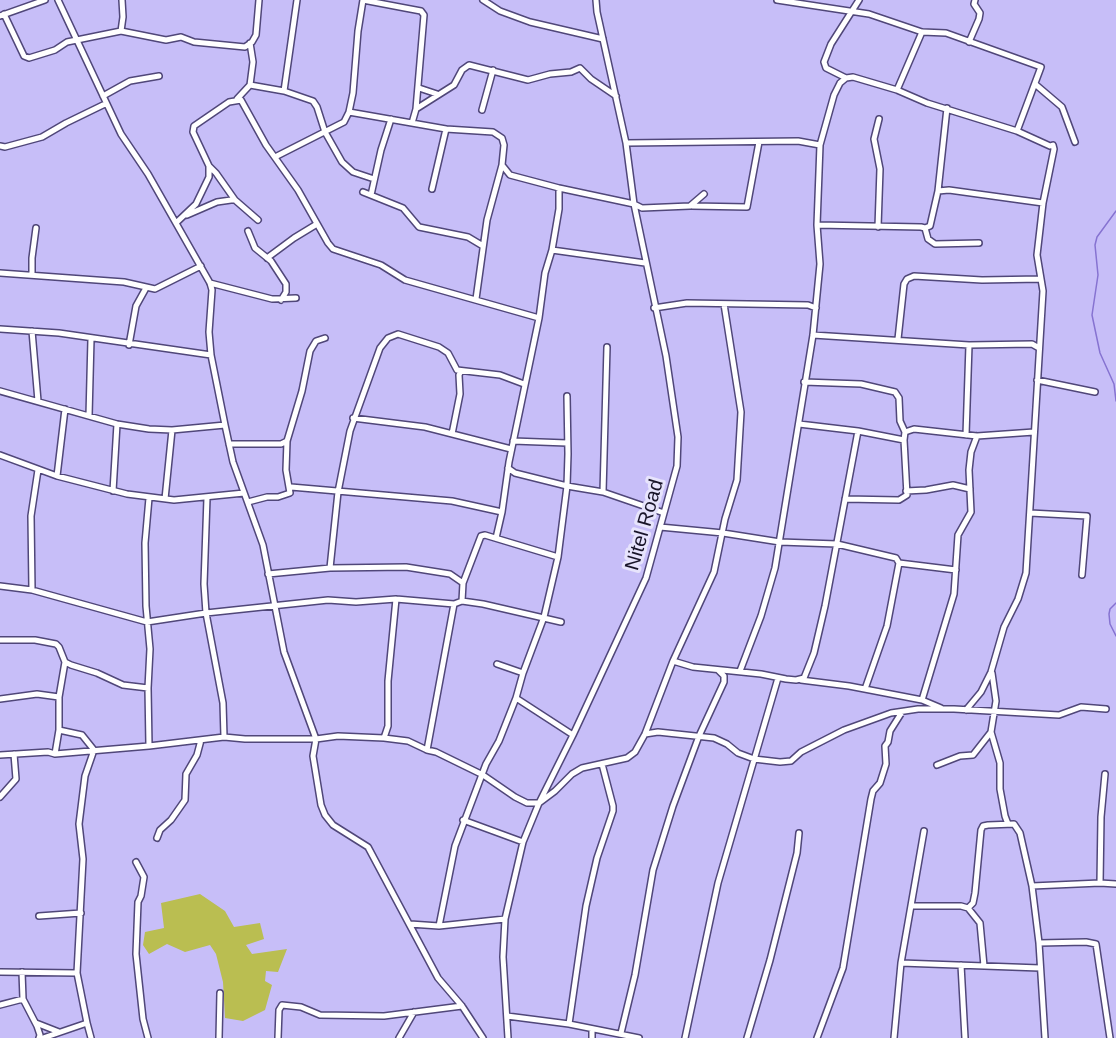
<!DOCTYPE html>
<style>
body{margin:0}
canvas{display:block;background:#c7bef8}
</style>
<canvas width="1116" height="1038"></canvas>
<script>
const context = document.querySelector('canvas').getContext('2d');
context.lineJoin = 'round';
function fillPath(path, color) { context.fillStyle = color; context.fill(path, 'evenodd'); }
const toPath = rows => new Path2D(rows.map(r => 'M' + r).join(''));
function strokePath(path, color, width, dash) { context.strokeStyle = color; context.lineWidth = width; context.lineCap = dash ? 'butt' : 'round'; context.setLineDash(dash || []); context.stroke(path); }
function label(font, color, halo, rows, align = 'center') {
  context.font = font + ' Arial,sans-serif'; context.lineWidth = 6; context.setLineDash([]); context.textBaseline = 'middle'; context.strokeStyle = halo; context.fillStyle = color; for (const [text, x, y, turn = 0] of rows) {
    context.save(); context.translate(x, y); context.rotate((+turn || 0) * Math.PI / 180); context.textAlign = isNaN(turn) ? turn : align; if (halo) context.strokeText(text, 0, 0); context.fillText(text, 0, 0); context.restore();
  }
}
const green = toPath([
 [200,894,225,911,234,927,260,923,264,939,246,945,252,954,287,949,278,972,266,971,265,981,272,985,265,1010,243,1021,225,1018,223,982,216,954,210,945,185,952,167,944,149,954,143,945,145,932,164,928,161,903]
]);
const stream = toPath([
 [1116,211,1097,237,1095,245,1098,275,1092,315,1100,353,1114,384,1116,401],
 [1116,603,1110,609,1109,614,1110,624,1116,636]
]);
const street = toPath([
 [58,0,121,134,148,174,210,283,212,290,209,332,211,355,225,425,233,462,263,545,284,652,316,739,313,756,321,805,325,815,333,825,368,847,438,978,462,1006,483,1038],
 [297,0,284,91,313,101,317,107,325,132,342,162,353,172,374,179],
 [363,0,405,8,421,11,424,15,416,109],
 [483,0,500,11,530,22,603,39],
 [777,0,869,14,922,32,946,33,1041,67,1017,131],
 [4,14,24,56,29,58,55,50,67,42,121,31,166,40,181,37,194,42,245,47,252,42,256,35,259,0],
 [0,16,45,0],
 [121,31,123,17,122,0],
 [969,42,979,19,980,13,974,4,975,0],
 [846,78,826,68,824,62,831,44,859,0],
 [1035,84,1062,107,1075,142],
 [250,85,284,91],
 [419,88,437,94],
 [897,90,922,32],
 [103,96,130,81,159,76],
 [237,99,250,85,253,62,250,43],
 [482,110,493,70],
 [349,112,446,129,493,132,502,138,504,145,502,165,510,175,559,188,634,204,642,208,690,206,704,194],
 [412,123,416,109,454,85,462,70,469,65,528,80,550,74,571,72,580,68,591,79,616,96],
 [626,143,798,141,820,145],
 [0,146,5,147,42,137,66,123,105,104],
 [275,157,344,122,349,112,353,93,358,31,363,0],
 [209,166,216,173,235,200],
 [432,189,446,129],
 [938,191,947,108],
 [363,192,403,208,419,227,468,237,483,246],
 [371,195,381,150,391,119],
 [692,206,747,207,759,142],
 [187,215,217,202,231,200,235,200,258,220],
 [177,222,196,204,209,177,209,166,193,132,194,126,229,102,241,100,266,145,298,190,328,243,333,249,381,265,405,280,539,318],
 [817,225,921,227,925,228,928,239,935,244,979,243],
 [878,227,880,169,874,139,879,119],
 [925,228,930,226,938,191,949,190,1043,203],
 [248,231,255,248,271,261,286,284,286,292,281,300],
 [552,250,645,263],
 [267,258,294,238,317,224],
 [0,273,124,282,155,289,201,266],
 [32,275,32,258,36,228],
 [210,283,272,299,296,298],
 [476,299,487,220,502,165],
 [654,308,687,303,808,305,816,308],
 [0,329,59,333,211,355],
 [32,331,38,401],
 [813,335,969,345,1032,344,1039,348],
 [898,339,904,284,907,279,914,276,982,280,1041,279],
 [129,345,136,306,146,288],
 [1037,380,1095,392],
 [804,382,861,384,895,392,899,398,900,421,905,432],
 [0,391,117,424,149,429,172,430,225,425],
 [567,396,568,454,567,486,558,557,544,617,523,673,516,698,573,735],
 [89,416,91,339],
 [353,418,425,427,511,449],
 [799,424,858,431,904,440,905,432,914,429,977,436,1034,432],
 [452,434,460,394,459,375,461,371],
 [966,435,969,345],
 [513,441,567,443],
 [229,444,281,444,287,441],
 [0,455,57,476,127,494,174,500,244,493],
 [508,468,515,473,567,486,603,492,664,513],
 [57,476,65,409],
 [291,487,452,501,502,512],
 [113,491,117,424],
 [906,491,926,490,953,485,970,489],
 [603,492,607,347],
 [207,498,204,584,206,613,223,703,224,737],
 [165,499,172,430],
 [845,499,899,500,907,495,904,440],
 [248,502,267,497,278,497,290,493,286,470,287,441,302,391,310,351,316,341,325,338],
 [1030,513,1087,516,1082,575],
 [660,527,723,533,780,542,837,544,896,558,899,563,887,626,865,689],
 [496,538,502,512,509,462,539,318,545,273,552,250,559,209,559,188],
 [899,563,956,570],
 [330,568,338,492,350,431,380,348,388,338,398,334,439,347,448,353,457,370,500,375,524,384],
 [268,574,330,568,406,567,450,574,463,583],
 [0,586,32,590,147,622,206,613,328,600,356,602,396,599,454,604,462,601,483,604,561,622],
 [32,590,31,516,38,470],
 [462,601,463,583,481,536,485,535,558,557],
 [0,640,35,640,56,644,59,647,65,662,71,665,97,673,123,685,148,688],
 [673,661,693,667,761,674,786,679,796,680,804,678,814,653,825,606,858,431],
 [65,662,59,697,59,730,82,735,94,750,85,776,79,824,83,859,77,973,87,1023],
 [497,664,523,673],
 [740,671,761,616,775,568,813,335,820,264,817,225,820,145,834,95,840,83,846,78,853,77,897,90,927,103,1017,131,1050,146,1053,145,1054,149,1043,203,1037,255,1043,291,1026,573,1018,599,1004,627,991,672,981,692,966,710],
 [992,673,996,701,991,732,1000,763,1000,789,1005,816,1008,824],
 [801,680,849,686,922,700,941,708],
 [0,699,37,694,59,697],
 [922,700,954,594,958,535,971,512,969,470,971,452,977,436],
 [645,734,658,732,714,738,727,744,738,753,754,759,780,762,791,761,801,752,844,730,891,713,918,709,954,709,1059,715,1081,707,1106,709],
 [384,738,388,726,388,681,396,599],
 [149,746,148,688,150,649,146,606,145,543,149,498],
 [427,750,454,604],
 [55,754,59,730],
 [0,755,48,752,55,754,149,746,224,737,245,739,316,739,338,736,384,738,408,741,427,750,436,752,483,775,515,797,527,803,539,803,555,791,572,774,582,768,627,758,635,752,645,734,673,661,714,572,725,519,737,480,741,412,724,304],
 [937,765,960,756,973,755,991,732],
 [0,797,16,779,14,754],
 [463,820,523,842],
 [157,838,160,830,171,820,185,800,186,774,197,755,201,740],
 [136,862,144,877,141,896,138,902,136,954,143,1019,148,1038],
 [1100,883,1116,884],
 [1032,886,1100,883,1101,817,1105,774],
 [912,906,961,906,968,908,980,923,984,966],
 [968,908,973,903,975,893,981,830,983,826,988,825,1014,824,1020,833,1032,886,1039,943,1045,1038],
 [39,916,81,913],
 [410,924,439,926,505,919],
 [439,926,455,846,486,764,499,741,516,698],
 [1039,943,1086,942,1096,944,1110,1038],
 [901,963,1040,968],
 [961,965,965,1038],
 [0,972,77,973],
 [23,999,37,1026,40,1035,39,1038],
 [0,1005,23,999,22,972],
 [507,1016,569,1024,639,1038],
 [36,1023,59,1032],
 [569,1024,586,906,597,858,613,811,613,806,602,764],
 [592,1029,592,1038],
 [621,1033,635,975,653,870,673,806,699,736,724,682,724,676,718,670],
 [43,1038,87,1023,91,1038],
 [219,1038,220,993],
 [278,1038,279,1010,282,1005,301,1007,320,1015,384,1016,462,1006],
 [399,1038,414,1012],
 [508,1038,503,957,505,919,523,842,539,803,573,735,646,578,677,466,678,437,666,356,634,204,626,143,597,12,596,0],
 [685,1038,718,883,778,678],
 [747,1038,770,960,797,853,799,833],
 [817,1038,843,968,871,799,873,791,880,783,886,764,885,746,888,742,890,731,902,712],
 [894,1038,901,963,924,831]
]);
const streetNames = [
 ["Nitel Road",645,525,-74]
];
fillPath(green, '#babe51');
strokePath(stream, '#8673d1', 1.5);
strokePath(street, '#504779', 8);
strokePath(street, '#fff', 5);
label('20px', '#181428', '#e7e4fc', streetNames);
</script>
